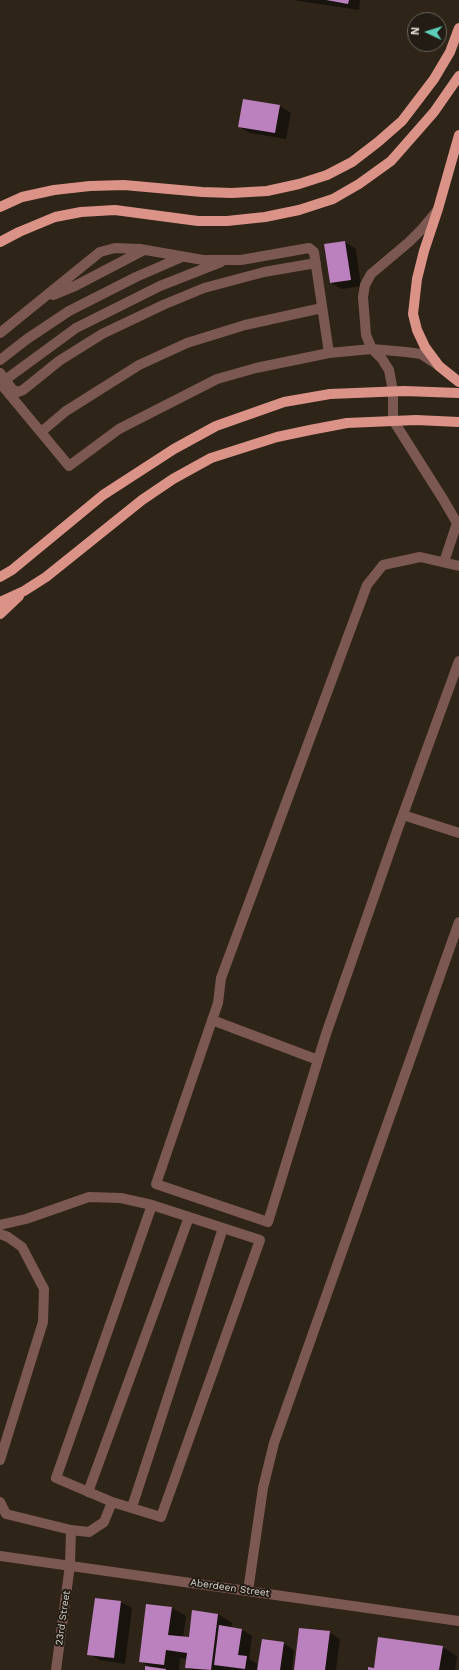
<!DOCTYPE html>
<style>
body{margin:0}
#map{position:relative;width:459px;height:1670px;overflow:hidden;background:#231c14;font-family:"Work Sans",sans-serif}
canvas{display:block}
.north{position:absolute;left:407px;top:12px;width:40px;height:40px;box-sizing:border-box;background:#231c14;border:1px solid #6b655e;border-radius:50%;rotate:274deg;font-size:11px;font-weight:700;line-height:16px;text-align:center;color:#d7d3cd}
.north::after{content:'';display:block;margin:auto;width:14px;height:18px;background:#5cceba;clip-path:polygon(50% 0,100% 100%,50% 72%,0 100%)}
</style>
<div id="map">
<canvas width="459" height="1670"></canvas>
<div class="north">N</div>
</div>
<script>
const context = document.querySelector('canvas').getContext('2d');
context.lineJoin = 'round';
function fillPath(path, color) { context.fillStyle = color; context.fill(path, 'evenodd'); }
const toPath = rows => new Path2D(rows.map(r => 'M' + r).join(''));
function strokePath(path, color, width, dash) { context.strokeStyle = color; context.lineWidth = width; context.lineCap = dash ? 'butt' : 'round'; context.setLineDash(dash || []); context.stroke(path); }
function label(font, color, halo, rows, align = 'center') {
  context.font = font + ' "Work Sans",sans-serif'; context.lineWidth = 4; context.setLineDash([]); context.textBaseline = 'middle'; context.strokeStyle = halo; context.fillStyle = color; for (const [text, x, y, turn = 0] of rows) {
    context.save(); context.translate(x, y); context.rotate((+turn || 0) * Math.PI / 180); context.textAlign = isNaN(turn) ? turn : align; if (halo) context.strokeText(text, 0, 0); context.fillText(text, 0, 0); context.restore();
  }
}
const built = toPath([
 [0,0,459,0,459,1670,0,1670],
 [415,20,439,20,439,44,415,44]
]);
const shadow = toPath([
 [293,0,360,0,359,10],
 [280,106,291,113,286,139,250,133,239,127],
 [345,242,356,249,361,286,342,289,331,283],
 [96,1599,121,1602,132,1608,125,1664,100,1660,89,1654],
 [172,1608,186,1616,183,1638,190,1639,218,1614,232,1623,231,1628,241,1629,252,1636,249,1659,259,1665,283,1643,294,1650,292,1670,191,1670,186,1667,187,1659,180,1658,179,1670,146,1670,152,1668,140,1661],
 [329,1632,340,1639,336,1670,295,1670],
 [442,1647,457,1656,455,1670,369,1670]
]);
const building = toPath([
 [326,0,349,0,348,4],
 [243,99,280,105,275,133,238,127],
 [345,241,351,280,330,283,324,244],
 [95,1598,121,1601,114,1658,87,1655],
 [146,1604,172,1607,168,1635,189,1637,192,1610,218,1614,211,1670,185,1668,187,1653,166,1650,164,1665,139,1662],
 [219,1625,242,1629,238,1655,247,1656,245,1669,214,1665],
 [299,1628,330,1631,325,1670,294,1670],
 [378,1637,443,1646,439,1670,368,1670,368,1667,374,1668],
 [262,1639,284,1642,280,1670,257,1670],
 [145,1666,166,1669,166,1670,145,1670]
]);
const minor = toPath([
 [437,211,422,229,409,242,371,274,365,285,363,297,366,335,372,349,406,352,421,354,438,365],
 [53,295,75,286,144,250],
 [0,333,100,252,115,248,140,249,203,260,241,260,309,248,314,252,329,353],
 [0,360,27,339,69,311,136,277,182,257],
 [0,373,13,390,18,392,23,390,59,361,102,334,163,305,204,288,264,272,316,263],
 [5,380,76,328,160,286,221,262],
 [0,383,69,466,119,429,217,379,256,368,329,353,372,349,382,359,389,370,393,391,393,420,443,499,457,523,444,562],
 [41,432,66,411,139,365,187,343,245,325,322,308],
 [459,566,420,557,383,565,367,585,221,978,218,1003,156,1184,268,1222,326,1034,397,831,459,661],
 [403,815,459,833],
 [212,1020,318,1060],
 [0,1225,26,1219,89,1197,121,1198,152,1205,260,1240,161,1517,112,1502,56,1478,152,1205],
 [0,1234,8,1237,22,1247,44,1289,43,1322,0,1460],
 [88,1492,189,1217],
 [0,1502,6,1514,71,1530,89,1532,104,1522,112,1502],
 [132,1507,223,1228],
 [0,1556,459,1621],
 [248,1591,263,1488,274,1443,459,922],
 [56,1670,70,1565,71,1530]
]);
const major = toPath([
 [459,135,438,209,424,251,417,279,413,314,417,330,425,347,439,366,459,382],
 [0,207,22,197,54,190,90,186,124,185,202,192,232,193,267,191,299,184,327,175,352,162,378,142,402,121,434,79,450,52,459,28],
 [0,242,19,232,55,217,81,212,115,210,198,221,227,221,265,217,299,210,333,199,359,184,391,161,434,112,459,76],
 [0,577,12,570,103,495,174,449,216,426,284,402,330,394,404,391,459,393],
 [0,602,24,591,46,577,142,500,173,479,211,458,277,437,310,430,347,423,416,420,459,422],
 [0,614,19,596]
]);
const streetNames = [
 ["Aberdeen Street",230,1588,8],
 ["23rd Street",63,1618,-82]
];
fillPath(built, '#2e2418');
fillPath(shadow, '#0007');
fillPath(building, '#ba81be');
strokePath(minor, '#7c5852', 10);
strokePath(major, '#dc9387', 10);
label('10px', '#d7d3cd', '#231c14', streetNames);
</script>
